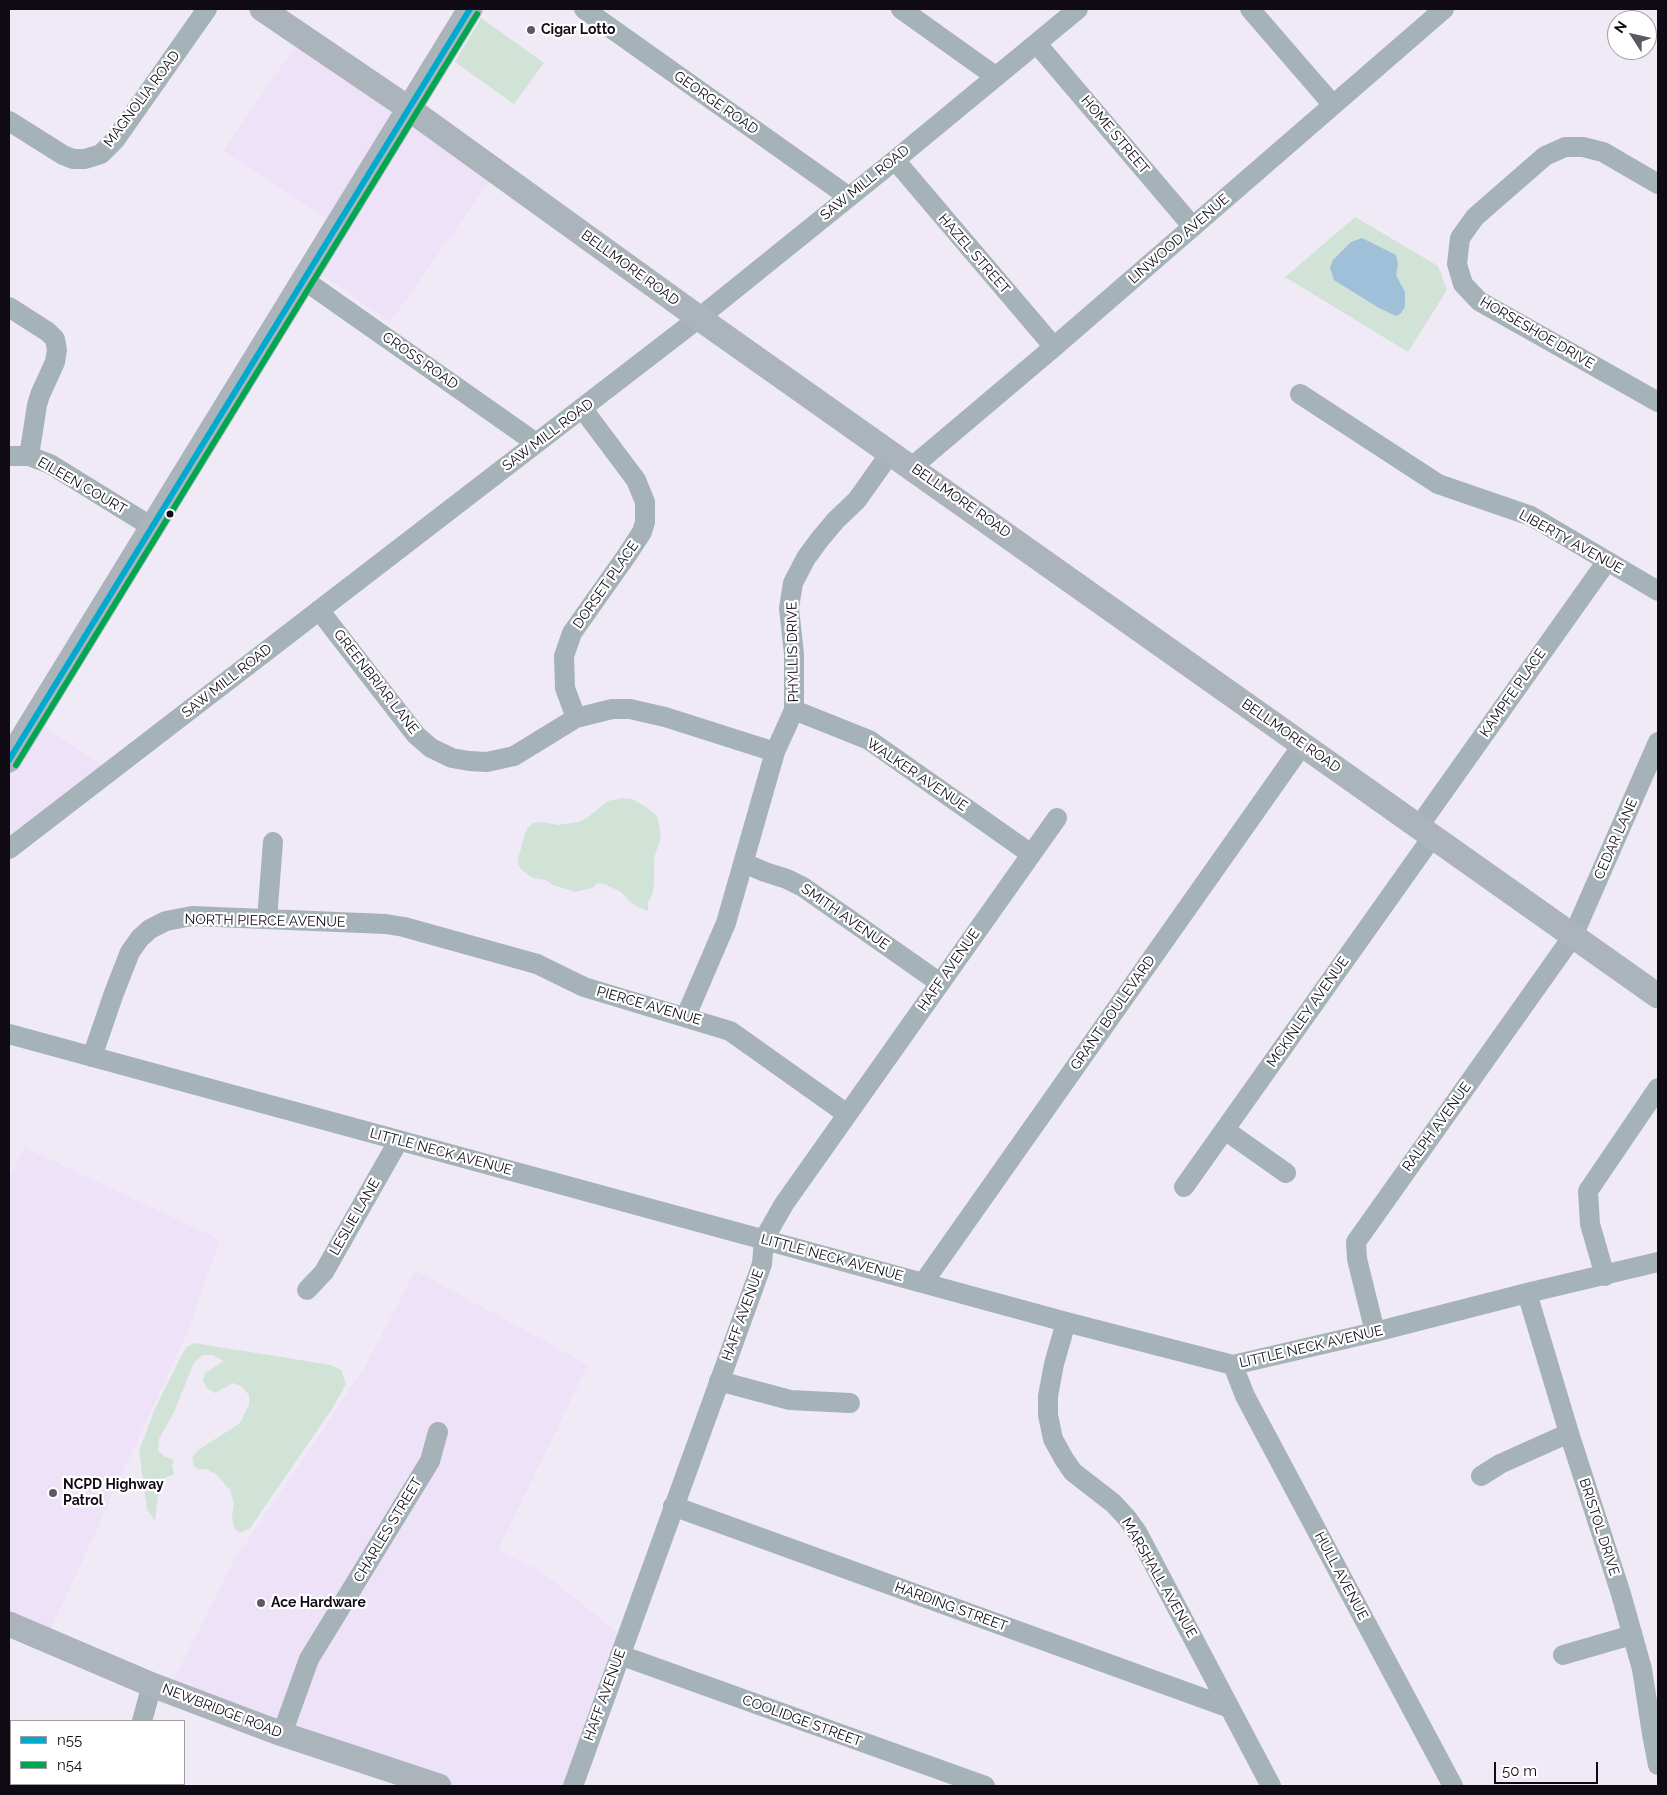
<!DOCTYPE html>
<style>
body{margin:0}
#map{position:relative;width:1667px;height:1795px;overflow:hidden;background:#f0eaf6;font-family:Raleway,sans-serif}
canvas{display:block}
.frame{position:absolute;inset:0;border:10px solid #100a15;pointer-events:none}
.legend{position:absolute;left:10px;top:1720px;width:175px;height:65px;box-sizing:border-box;background:#fff;border:1px solid #9f9da1;margin:0;padding:6px 9px;list-style:none;font-size:15px;color:#100a15}
.legend li{display:flex;align-items:center;gap:10px;height:25px}
.legend b{width:25px;border:1px solid #9f9da1}
.north{position:absolute;left:1607px;top:10px;width:50px;height:50px;box-sizing:border-box;background:#fff;border:1px solid #9f9da1;border-radius:50%;rotate:305deg;font-size:14px;font-weight:700;line-height:20px;text-align:center;color:#100a15}
.north::after{content:'';display:block;margin:auto;width:18px;height:22px;background:#5e5864;clip-path:polygon(50% 0,100% 100%,50% 72%,0 100%)}
.scale{position:absolute;left:1494px;top:1762px;width:104px;height:22px;box-sizing:border-box;border:2px solid #100a15;border-top:0;padding-left:6px;font-size:15px;line-height:18px;white-space:nowrap;color:#100a15;-webkit-text-stroke:4px #fff;paint-order:stroke}
</style>
<div id="map">
<canvas width="1667" height="1795"></canvas>
<div class="frame"></div>
<ul class="legend">
<li><b style="height:6px;background:#00a9ce"></b>n55</li>
<li><b style="height:6px;background:#00a651"></b>n54</li>
</ul>
<div class="north">N</div>
<div class="scale">50 m</div>
</div>
<script>
const context = document.querySelector('canvas').getContext('2d');
context.lineJoin = 'round';
function fillPath(path, color) { context.fillStyle = color; context.fill(path, 'evenodd'); }
const toPath = rows => new Path2D(rows.map(r => 'M' + r).join(''));
function strokePath(path, color, width, dash) { context.strokeStyle = color; context.lineWidth = width; context.lineCap = dash ? 'butt' : 'round'; context.setLineDash(dash || []); context.stroke(path); }
function label(font, color, halo, rows, align = 'center') {
  context.font = font + ' Raleway,sans-serif'; context.lineWidth = 4.5; context.setLineDash([]); context.textBaseline = 'middle'; context.strokeStyle = halo; context.fillStyle = color; for (const [text, x, y, turn = 0] of rows) {
    context.save(); context.translate(x, y); context.rotate((+turn || 0) * Math.PI / 180); context.textAlign = isNaN(turn) ? turn : align; if (halo) context.strokeText(text, 0, 0); context.fillText(text, 0, 0); context.restore();
  }
}
const built = toPath([
 [304,33,497,171,390,322,315,270,339,228,223,151],
 [37,721,108,769,9,847,9,766],
 [24,1147,220,1240,187,1333,47,1638,9,1620,9,1179],
 [415,1270,588,1365,498,1550,543,1573,623,1637,570,1786,447,1786,169,1688,235,1559,365,1367]
]);
const green = toPath([
 [481,18,544,63,514,104,455,62],
 [1355,217,1438,266,1447,290,1408,352,1285,277],
 [622,798,632,799,646,807,656,815,659,823,661,837,654,858,654,882,653,893,648,902,648,911,638,907,630,902,621,892,604,884,598,883,592,888,575,892,553,885,546,880,533,878,523,871,518,865,518,859,525,834,528,827,534,823,542,822,558,825,579,822,587,818,608,801],
 [194,1343,331,1365,341,1370,346,1384,332,1409,250,1528,240,1533,234,1528,232,1518,234,1503,230,1490,217,1475,206,1469,199,1470,194,1466,192,1458,197,1451,240,1423,249,1405,249,1395,242,1387,233,1383,215,1393,208,1389,203,1381,205,1373,224,1361,212,1355,202,1355,194,1363,173,1414,159,1439,158,1450,165,1457,174,1460,172,1465,174,1474,165,1478,159,1487,155,1521,147,1509,139,1451,154,1411,182,1354,187,1347]
]);
const water = toPath([
 [1362,238,1396,255,1398,264,1396,275,1405,292,1405,307,1401,313,1396,316,1379,308,1334,280,1330,268,1333,260,1351,242]
]);
const minor = toPath([
 [584,9,849,197],
 [901,9,995,76],
 [1250,9,1333,105],
 [1037,44,1193,227],
 [9,121,63,155,73,159,85,159,101,154,115,140,207,9],
 [895,160,1054,347],
 [1658,184,1603,152,1583,147,1565,147,1545,156,1475,217,1460,238,1457,264,1463,284,1479,301,1658,402],
 [304,280,536,443],
 [9,307,48,332,55,339,57,350,55,362,40,395,37,405,29,456],
 [1300,394,1438,484,1531,516,1658,591],
 [9,456,29,456,50,464,152,527],
 [912,467,1054,347,1444,9],
 [319,610,416,735,431,748,452,758,469,761,487,762,514,756,576,718,612,709,630,709,665,717,775,752],
 [794,710,869,740,1031,854],
 [576,718,565,688,564,656,572,633,627,555,642,532,645,522,645,502,636,480,582,408],
 [1419,826,1607,561],
 [9,849,699,318,895,160,1078,9],
 [744,863,765,872,787,879,803,887,940,983],
 [267,919,273,842],
 [686,1016,726,923,775,752,794,710,794,654,789,608,793,583,806,558,820,539,836,520,857,500,891,452],
 [9,1034,1066,1322,1233,1365,1375,1332,1527,1293,1658,1262],
 [92,1057,114,993,130,952,140,938,150,929,166,921,192,916,386,924,404,927,537,964,584,987,730,1031,847,1114],
 [1225,1130,1286,1173],
 [1184,1187,1433,836],
 [1605,1276,1590,1224,1588,1191,1658,1088],
 [923,1283,1303,744],
 [307,1290,324,1272,399,1140],
 [1527,1293,1569,1433,1621,1594,1642,1669,1652,1734,1658,1765],
 [1066,1322,1054,1364,1048,1396,1048,1415,1053,1439,1064,1459,1073,1472,1113,1503,1127,1518,1137,1532,1271,1786],
 [1375,1332,1357,1259,1356,1242,1573,936,1658,742],
 [1233,1365,1245,1396,1453,1786],
 [719,1381,790,1400,850,1403],
 [1481,1476,1500,1464,1569,1433],
 [673,1506,1230,1708],
 [620,1655,985,1786],
 [1563,1655,1632,1635],
 [142,1721,152,1685],
 [282,1734,309,1659,430,1461,438,1432],
 [128,1786,129,1784],
 [573,1786,762,1264,764,1239,784,1204,1057,818]
]);
const major = toPath([
 [262,9,408,108,699,318,1658,996],
 [9,760,470,9],
 [9,1624,152,1685,282,1734,439,1786]
]);
const bus1 = toPath([
 [9,760,470,9]
]);
const bus2 = toPath([
 [16,765,477,14]
]);
const markers = [
 [531,30,5,"#5e5864"],
 [170,514,4.5,"#100a15"],
 [53,1493,5,"#5e5864"],
 [261,1603,5,"#5e5864"]
];
const poiNames = [
 ["Cigar Lotto",541,30],
 ["NCPD Highway",63,1485],
 ["Patrol",63,1501],
 ["Ace Hardware",271,1603]
];
const streetNames = [
 ["MAGNOLIA ROAD",142,99,-53],
 ["GEORGE ROAD",716,103,35],
 ["HOME STREET",1115,135,50],
 ["SAW MILL ROAD",865,183,-39],
 ["LINWOOD AVENUE",1179,239,-41],
 ["HAZEL STREET",974,254,49],
 ["BELLMORE ROAD",630,268,36],
 ["HORSESHOE DRIVE",1537,333,30],
 ["CROSS ROAD",420,361,35],
 ["SAW MILL ROAD",548,435,-37],
 ["EILEEN COURT",82,486,30],
 ["BELLMORE ROAD",961,501,35],
 ["LIBERTY AVENUE",1571,542,29],
 ["DORSET PLACE",606,585,-55],
 ["PHYLLIS DRIVE",793,652,-91],
 ["SAW MILL ROAD",227,681,-38],
 ["GREENBRIAR LANE",376,682,52],
 ["KAMPFE PLACE",1513,693,-55],
 ["BELLMORE ROAD",1291,736,35],
 ["WALKER AVENUE",917,775,34],
 ["CEDAR LANE",1616,839,-66],
 ["SMITH AVENUE",845,917,35],
 ["NORTH PIERCE AVENUE",265,921,1],
 ["HAFF AVENUE",949,970,-55],
 ["PIERCE AVENUE",649,1006,16],
 ["MCKINLEY AVENUE",1308,1012,-55],
 ["GRANT BOULEVARD",1113,1013,-55],
 ["RALPH AVENUE",1437,1127,-54],
 ["LITTLE NECK AVENUE",441,1152,15],
 ["LESLIE LANE",355,1217,-60],
 ["LITTLE NECK AVENUE",832,1258,15],
 ["HAFF AVENUE",743,1315,-70],
 ["LITTLE NECK AVENUE",1311,1347,-13],
 ["BRISTOL DRIVE",1599,1527,72],
 ["CHARLES STREET",388,1530,-59],
 ["HULL AVENUE",1341,1576,62],
 ["MARSHALL AVENUE",1159,1578,60],
 ["HARDING STREET",951,1607,20],
 ["HAFF AVENUE",605,1695,-70],
 ["NEWBRIDGE ROAD",222,1711,21],
 ["COOLIDGE STREET",802,1721,20]
];
fillPath(built, '#eee2f9');
fillPath(green, '#d0e3d6');
fillPath(water, '#a0c0d9');
strokePath(minor, '#a5b2b7', 20);
strokePath(major, '#acb4bb', 25);
strokePath(bus1, '#00a9ce', 6);
strokePath(bus2, '#00a651', 6);
for (const [x, y, r, color] of markers) { const dot = new Path2D(); dot.arc(x, y, r, 0, 2 * Math.PI); context.fillStyle = color; context.fill(dot); strokePath(dot, '#fff', 2); }
label('bold 14px', '#100a15', '#fff', poiNames, 'left');
label('14px', '#100a15', '#fff', streetNames);
</script>
